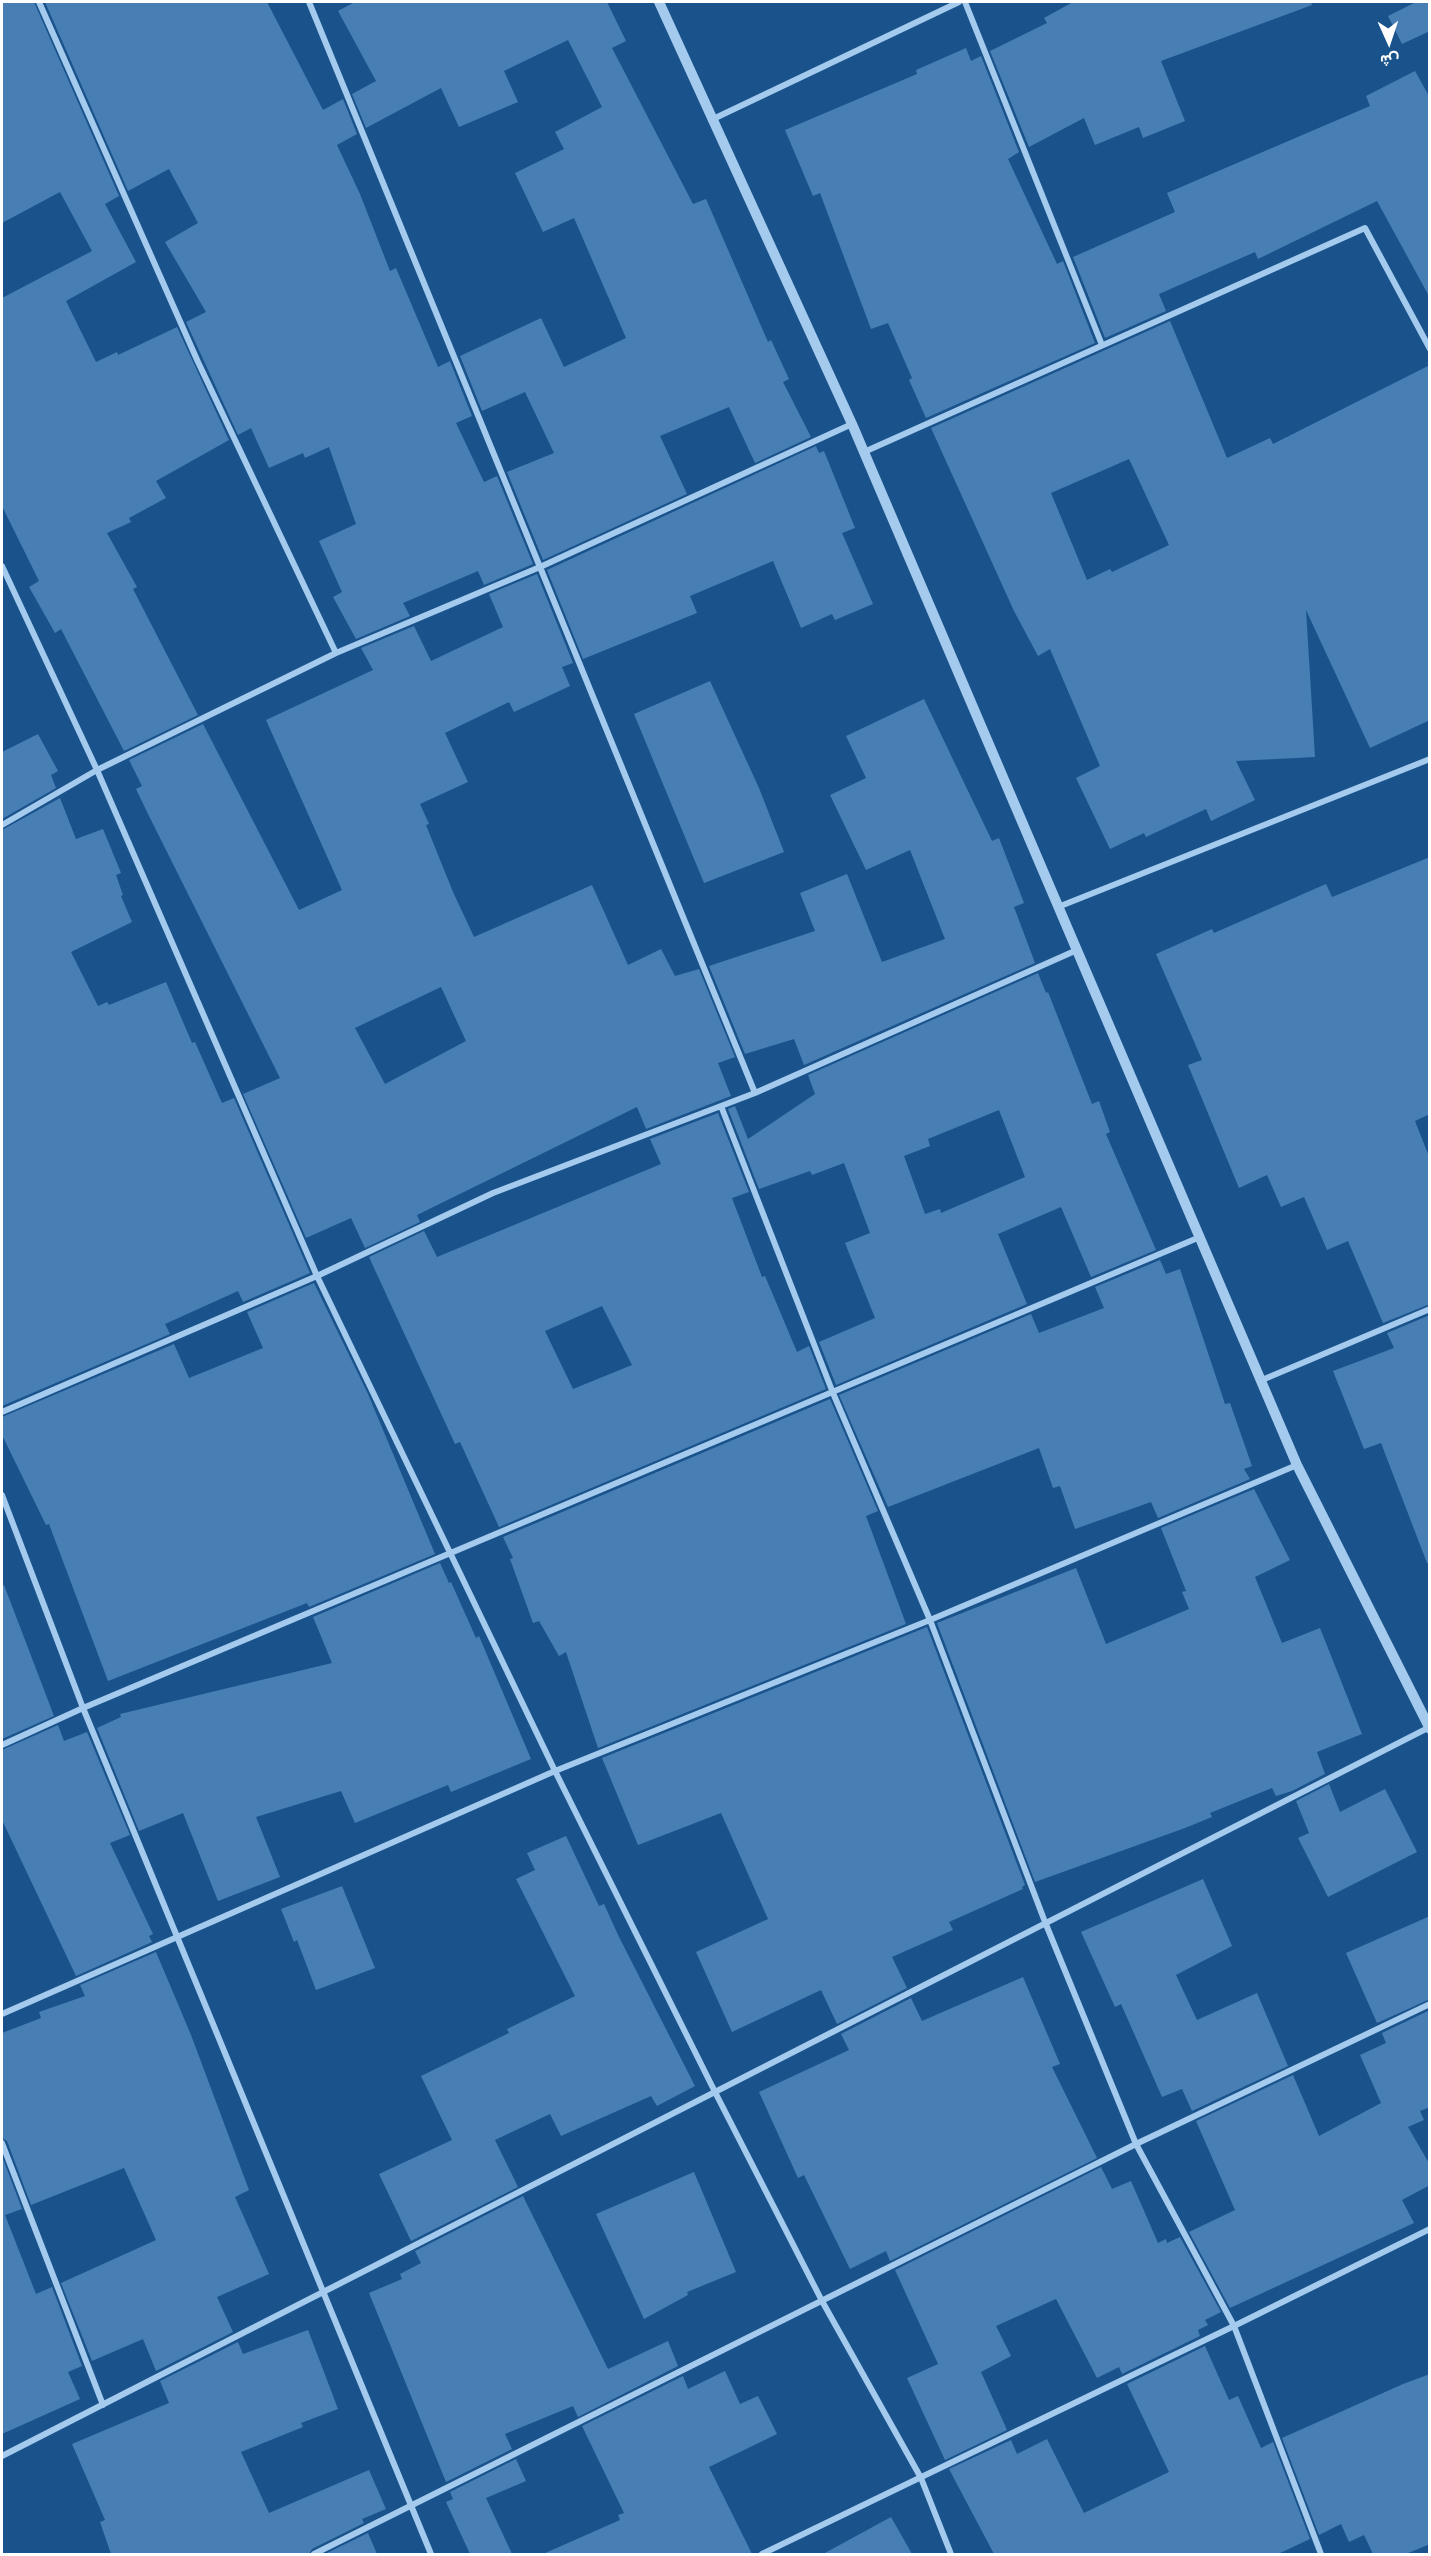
<!DOCTYPE html>
<meta charset="utf-8">
<style>
body{margin:0}
#map{position:relative;width:1431px;height:2556px;overflow:hidden;background:#1a528b;font-family:Arial,Vazirmatn,sans-serif}
canvas{display:block}
.frame{position:absolute;inset:0;border:3px solid #fff;pointer-events:none}
.north{position:absolute;left:1359px;top:12px;width:60px;height:60px;-webkit-text-stroke:4px #1a528b;paint-order:stroke;rotate:177deg;font-size:16px;font-weight:700;line-height:24px;text-align:center;color:#fff}
.north::after{content:'';display:block;margin:auto;width:21px;height:27px;background:#fff;clip-path:polygon(50% 0,100% 100%,50% 72%,0 100%)}
</style>
<div id="map">
<canvas width="1431" height="2556"></canvas>
<div class="frame"></div>
<div class="north">ش</div>
</div>
<script>
const context = document.querySelector('canvas').getContext('2d');
context.lineJoin = 'round';
function fillPath(path, color) { context.fillStyle = color; context.fill(path, 'evenodd'); }
const toPath = rows => new Path2D(rows.map(r => 'M' + r).join(''));
function strokePath(path, color, width, dash) { context.strokeStyle = color; context.lineWidth = width; context.lineCap = dash ? 'butt' : 'round'; context.setLineDash(dash || []); context.stroke(path); }
const building = toPath([
 [2,2,34,2,119,196,105,204,136,262,66,301,96,362,117,352,118,355,177,327,229,440,156,481,166,498,129,518,131,522,107,533,137,587,133,589,198,715,124,751,61,629,55,633,29,587,39,581,2,506,2,298,92,251,60,192,2,223],
 [45,2,267,2,323,110,343,99,357,134,337,145,360,194,390,271,396,268,438,367,450,361,472,416,456,423,484,482,497,476,533,564,484,585,478,571,403,603,410,616,356,639,333,597,342,592,319,541,356,524,329,447,305,458,303,453,269,468,251,428,238,435,186,322,206,312,165,242,198,223,169,169,128,191],
 [355,2,607,2,626,41,612,48,693,204,706,199,768,342,771,340,789,379,783,382,811,437,755,463,729,407,660,436,687,494,543,560,507,472,554,453,525,392,482,411,460,356,541,318,564,367,626,338,574,218,543,232,515,173,564,149,555,132,602,107,568,40,504,71,518,102,459,127,441,88,366,128,352,94,376,81,338,11],
 [1073,2,1311,2,1312,5,1161,61,1185,121,1143,138,1139,127,1095,145,1084,118,1029,147,990,51,1047,23,1044,18],
 [1416,2,1430,2,1430,31,1402,44,1388,16],
 [966,48,971,61,981,56,1019,152,1008,159,1057,264,1063,261,1095,343,926,418,909,380,912,378,888,323,871,329,820,193,813,196,785,130,917,74,916,70],
 [1415,71,1430,98,1430,298,1377,201,1258,259,1255,252,1159,294,1166,311,1105,338,1073,257,1175,212,1167,193,1370,106,1366,96],
 [1170,321,1227,458,1270,438,1273,444,1430,365,1430,720,1370,748,1306,610,1315,757,1236,761,1255,800,1211,821,1206,809,1146,837,1144,833,1110,849,1076,778,1100,766,1050,649,1038,656,1014,611,931,428],
 [1129,459,1169,545,1112,572,1110,569,1087,580,1051,493],
 [816,446,819,453,824,451,855,528,842,533,873,604,835,620,832,614,801,628,773,561,690,596,697,613,583,659,547,570],
 [537,574,573,663,562,667,570,686,514,712,509,702,445,733,468,782,420,804,429,824,426,825,453,892,474,937,592,885,628,965,661,949,675,976,699,969,735,1057,718,1063,731,1096,646,1129,637,1107,417,1215,420,1222,365,1248,351,1218,306,1238,243,1094,280,1078,147,812,136,789,142,786,129,760,203,724,299,910,342,890,266,720,373,670,361,648,414,626,431,661,503,627,489,594],
 [441,987,466,1041,385,1084,355,1028],
 [710,681,759,788,784,852,704,883,634,714],
 [924,699,992,841,999,838,1024,903,1014,907,1035,963,804,1065,794,1039,745,1054,709,966,815,931,800,893,847,874,882,962,945,939,910,850,866,870,830,795,866,778,846,736],
 [38,734,58,771,51,775,56,788,2,819,2,752],
 [60,798,76,839,103,829,121,873,116,875,123,895,121,896,132,922,71,952,98,1006,107,1002,109,1005,166,982,192,1043,195,1042,222,1103,234,1098,310,1273,243,1302,238,1291,165,1324,170,1334,2,1406,2,830],
 [1430,857,1430,1114,1415,1121,1430,1159,1430,1304,1383,1323,1348,1241,1327,1250,1304,1197,1281,1207,1267,1175,1239,1188,1188,1065,1202,1060,1156,954,1212,929,1214,933,1326,884,1332,897],
 [1038,973,1046,993,1048,992,1092,1104,1099,1101,1110,1132,1106,1134,1156,1250,1091,1277,1061,1207,998,1234,1027,1304,836,1385,819,1342,875,1318,845,1243,870,1233,844,1163,812,1175,810,1171,759,1189,728,1109,735,1106,748,1139,815,1094,808,1075],
 [999,1110,1025,1177,941,1213,940,1209,925,1214,904,1156,930,1146,928,1139],
 [718,1113,749,1192,732,1198,762,1277,765,1276,797,1352,809,1346,826,1389,499,1527,460,1442,455,1444,369,1257,424,1231,437,1257,661,1164,650,1139],
 [602,1306,632,1365,573,1389,545,1331],
 [1160,1260,1166,1274,1180,1269,1225,1404,1230,1403,1252,1466,1244,1469,1250,1479,1158,1518,1151,1502,1075,1529,1060,1486,1053,1488,1039,1448,888,1507,839,1395,1031,1314,1039,1333,1104,1308,1095,1287],
 [314,1283,368,1394,435,1554,309,1607,307,1603,108,1681,49,1524,46,1525,2,1435,2,1417,174,1344,189,1378,263,1348,247,1312],
 [1430,1315,1430,1563,1427,1563,1381,1443,1364,1449,1333,1371,1394,1348,1387,1333],
 [830,1399,878,1511,866,1516,906,1624,598,1748,566,1652,559,1656,539,1621,533,1623,510,1559,513,1558,503,1537],
 [1254,1489,1290,1560,1255,1577,1282,1643,1320,1628,1362,1734,1317,1752,1325,1774,1292,1791,1276,1796,1272,1788,1210,1813,1212,1817,1185,1828,1035,1882,937,1623,1076,1568,1106,1644,1189,1609,1182,1592,1186,1591,1161,1528],
 [440,1563,449,1583,451,1582,476,1638,479,1636,531,1759,451,1792,448,1785,355,1823,341,1791,256,1817,280,1877,218,1901,183,1813,139,1831,97,1728,121,1717,120,1714,332,1663,313,1617],
 [4,1585,54,1716,2,1739,2,1586],
 [927,1627,1025,1885,1022,1887,1023,1889,949,1922,953,1930,892,1957,907,1988,837,2024,821,1990,732,2032,696,1952,768,1919,721,1813,638,1845,602,1758],
 [58,1725,64,1741,87,1732,130,1835,110,1843,153,1934,149,1936,152,1942,76,1976,2,1820,2,1750],
 [1329,1784,1340,1812,1385,1789,1417,1852,1328,1897,1298,1838,1309,1833,1296,1801],
 [566,1836,599,1906,604,1904,619,1937,695,2086,657,2106,651,2096,561,2136,550,2114,495,2140,518,2187,411,2241,379,2174,452,2140,421,2076,509,2033,507,2029,575,1996,516,1879,535,1870,527,1853],
 [1203,1879,1232,1946,1176,1975,1197,2020,1257,1993,1288,2066,1192,2111,1182,2089,1162,2097,1121,2004,1115,2007,1081,1932],
 [342,1886,375,1968,316,1990,297,1940,294,1942,281,1909],
 [1430,1916,1430,1999,1377,2023,1346,1953],
 [156,1952,191,2035,249,2190,235,2197,269,2274,217,2297,233,2332,156,2371,143,2339,92,2361,61,2283,156,2240,124,2168,31,2205,7,2141,2,2138,2,2033,41,2018,39,2012,85,1996,80,1985],
 [1023,1977,1060,2064,1052,2067,1097,2158,890,2261,886,2251,850,2269,804,2175,798,2178,759,2092,849,2050,841,2034,911,1998,922,2021],
 [1430,2010,1430,2107,1420,2111,1424,2120,1408,2127,1430,2165,1430,2185,1402,2200,1414,2223,1230,2308,1189,2232,1235,2210,1196,2121,1293,2075,1319,2136,1381,2103,1360,2055,1386,2043,1382,2033],
 [2,2156,22,2209,5,2215,36,2294,52,2287,82,2366,68,2372,80,2399,2,2434],
 [1101,2167,1112,2189,1131,2181,1158,2243,1166,2239,1167,2243,1180,2237,1221,2312,1205,2320,1208,2325,1198,2330,1200,2336,1122,2374,1119,2367,1097,2378,1056,2299,996,2326,1011,2356,981,2372,1007,2430,945,2460,907,2378,938,2364,895,2270],
 [694,2172,736,2272,687,2292,688,2295,644,2319,596,2214],
 [523,2196,608,2369,668,2341,678,2366,578,2417,573,2406,505,2434,512,2449,446,2482,369,2293,402,2279,400,2274,421,2263,415,2251],
 [308,2330,338,2409,301,2423,303,2427,241,2452,269,2513,369,2470,386,2509,362,2519,364,2523,312,2549,309,2554,111,2554,100,2522,105,2520,72,2444,169,2403,160,2381,238,2342,243,2354],
 [1205,2346,1229,2400,1238,2396,1261,2448,1273,2442,1310,2539,1278,2554,994,2554,949,2469,1011,2440,1017,2454,1047,2439,1084,2513,1169,2472,1127,2384],
 [725,2371,740,2404,758,2396,777,2434,709,2467,752,2554,543,2554,620,2520,618,2515,624,2513,582,2426,683,2376,688,2389],
 [1430,2374,1430,2544,1406,2554,1373,2554,1364,2535,1349,2542,1341,2524,1319,2535,1282,2438,1403,2384],
 [516,2459,526,2481,486,2498,512,2554,470,2554,446,2502,453,2499,450,2492],
 [891,2517,912,2554,823,2554],
 [368,2533,377,2554,325,2554]
]);
const minor = toPath([
 [39,2,198,362,336,653],
 [309,2,755,1093],
 [965,2,1102,345],
 [711,120,959,2],
 [864,452,1365,228,1430,349],
 [2,566,97,770,317,1276,555,1771,715,2092,822,2301,921,2478,951,2554],
 [2,825,97,770,336,653,540,567,852,424],
 [1058,907,1430,759],
 [721,1106,833,1393,930,1620,1045,1922,1136,2144,1234,2326,1321,2554],
 [1262,1380,1430,1309],
 [2,1412,317,1276,493,1193,755,1093,1077,950],
 [2,1495,83,1708,431,2554],
 [2,1745,83,1708,1200,1237],
 [2,2014,555,1771,930,1620,1297,1465],
 [2,2143,103,2405],
 [2,2456,1430,1727],
 [314,2554,1136,2144,1430,2004],
 [762,2554,1234,2326,1430,2229]
]);
const tertiary = toPath([
 [659,2,852,424,1297,1465,1430,1729]
]);
fillPath(building, '#477fb5');
strokePath(minor, '#a4caed', 6);
strokePath(tertiary, '#a4caed', 10);
</script>
